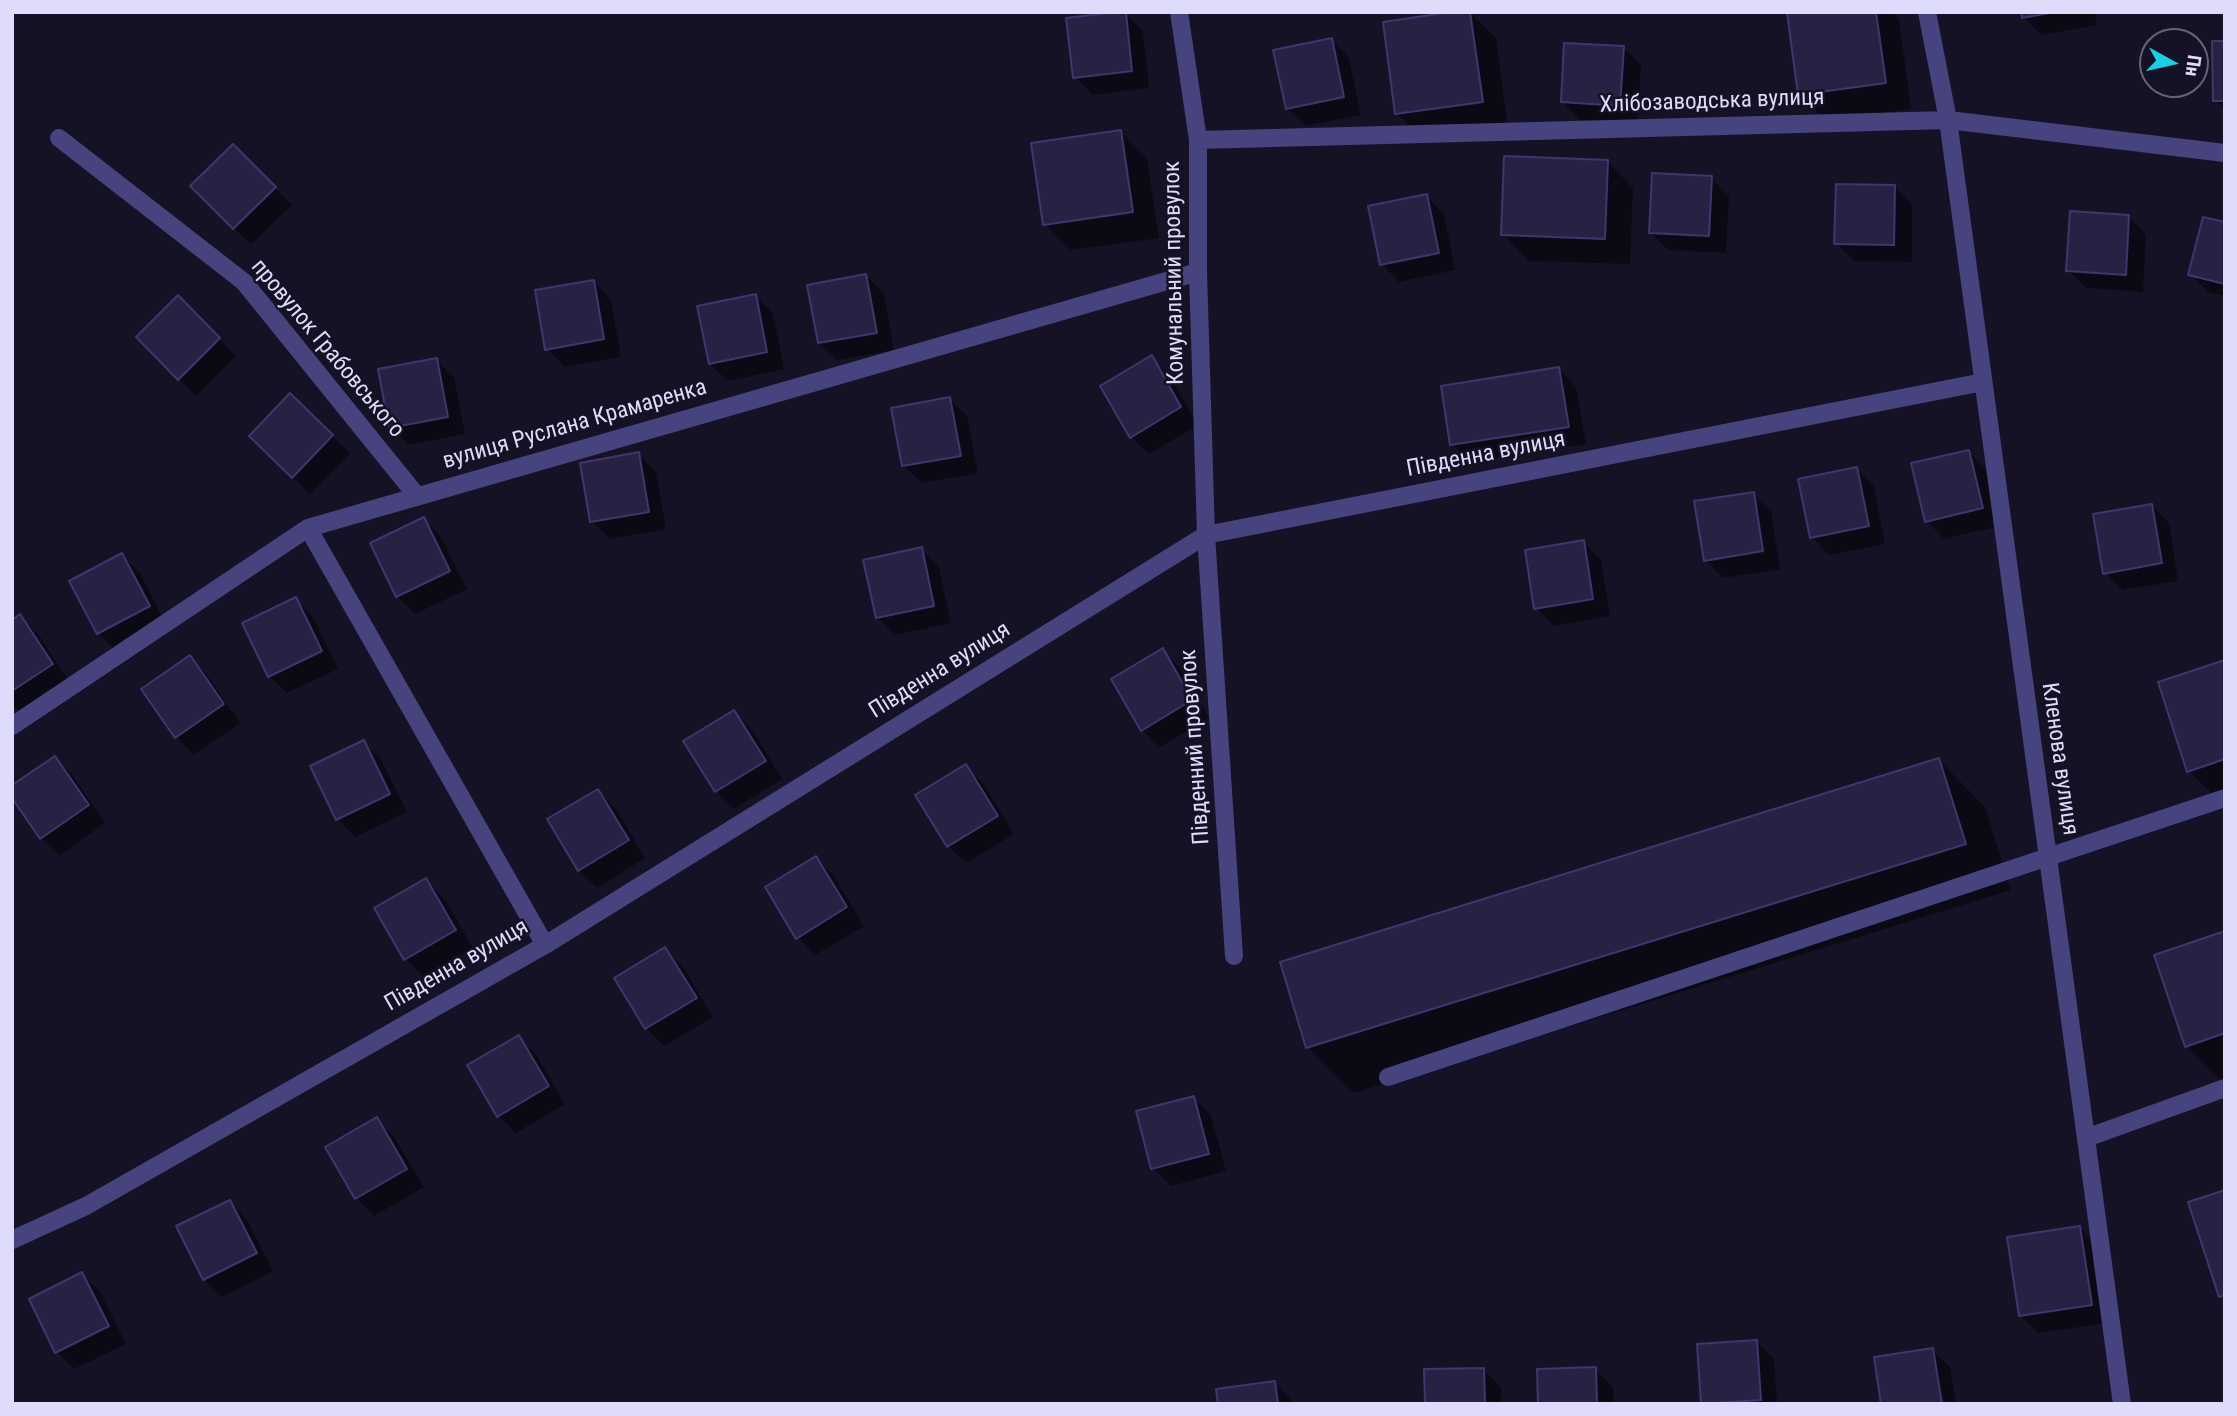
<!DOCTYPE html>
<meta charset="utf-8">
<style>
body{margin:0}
#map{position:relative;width:2237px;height:1416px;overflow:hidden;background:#161225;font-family:"Roboto Condensed",sans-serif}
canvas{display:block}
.frame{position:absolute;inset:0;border:14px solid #dfdbfb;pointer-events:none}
.north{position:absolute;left:2139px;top:28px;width:70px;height:70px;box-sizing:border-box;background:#161225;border:2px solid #66627b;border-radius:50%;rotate:98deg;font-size:19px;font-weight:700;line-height:28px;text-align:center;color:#dfdbfb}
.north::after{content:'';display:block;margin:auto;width:24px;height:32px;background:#1dcde4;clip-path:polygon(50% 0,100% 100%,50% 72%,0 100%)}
</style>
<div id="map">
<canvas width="2237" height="1416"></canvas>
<div class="frame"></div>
<div class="north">Пн</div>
</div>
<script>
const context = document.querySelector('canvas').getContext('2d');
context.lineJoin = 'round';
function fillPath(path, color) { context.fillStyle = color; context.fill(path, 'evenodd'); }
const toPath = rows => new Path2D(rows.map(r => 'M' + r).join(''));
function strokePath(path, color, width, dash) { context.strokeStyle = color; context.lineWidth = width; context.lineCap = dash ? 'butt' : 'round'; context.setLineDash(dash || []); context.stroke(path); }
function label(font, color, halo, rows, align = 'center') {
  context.font = font + ' "Roboto Condensed",sans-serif'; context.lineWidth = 5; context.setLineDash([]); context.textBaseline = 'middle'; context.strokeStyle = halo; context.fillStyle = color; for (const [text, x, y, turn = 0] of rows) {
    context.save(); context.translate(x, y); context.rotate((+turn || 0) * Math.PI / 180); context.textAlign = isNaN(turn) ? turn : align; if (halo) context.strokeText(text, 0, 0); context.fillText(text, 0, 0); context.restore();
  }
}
const shadow = toPath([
 [1464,12,1470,12,1496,38,1508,128,1423,140,1397,113],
 [1789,12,1892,12,1899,19,1911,109,1826,121,1800,95],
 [2022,12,2095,12,2097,25,2041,35,2023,17],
 [1125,13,1143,31,1149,88,1093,95,1075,77],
 [1332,40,1349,58,1361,115,1305,126,1287,108],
 [2225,43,2225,110,2215,100],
 [1623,47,1641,65,1637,123,1580,120,1563,102],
 [1121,132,1147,158,1159,238,1071,250,1045,224],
 [233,146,292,205,251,245,193,186],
 [1607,161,1633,188,1630,264,1529,261,1503,234],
 [1711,178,1729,196,1726,253,1668,250,1651,233],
 [1895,187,1912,205,1912,262,1854,261,1836,243],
 [1426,196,1444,214,1455,270,1399,282,1382,264],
 [2129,217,2146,235,2143,292,2086,288,2068,270],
 [2225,224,2225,296,2208,292,2190,274],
 [866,276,884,293,894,350,837,360,820,343],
 [594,282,611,300,621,357,565,367,547,349],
 [755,296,773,313,784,369,728,381,710,364],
 [178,297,236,356,196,396,138,337],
 [1151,357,1169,375,1198,425,1149,454,1131,437],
 [436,360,454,377,465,434,409,445,391,427],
 [1559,369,1576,387,1586,444,1470,462,1452,444],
 [290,395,350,453,310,494,251,436],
 [949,398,967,416,978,473,922,483,904,466],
 [1969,452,1987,470,2000,526,1944,539,1927,521],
 [639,454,656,472,666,529,610,539,592,521],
 [1857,469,1874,487,1885,544,1829,555,1812,537],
 [1753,494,1771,512,1780,569,1723,578,1705,560],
 [2152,506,2169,523,2178,581,2123,590,2105,573],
 [424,519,441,537,467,589,415,614,397,596],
 [1583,542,1601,560,1610,616,1554,626,1536,608],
 [921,549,939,567,951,623,895,635,877,617],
 [122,555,140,573,166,625,116,651,98,633],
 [295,599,313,617,338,669,287,693,269,676],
 [20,617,38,634,70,683,22,714,12,704,12,622],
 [1162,651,1180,668,1209,718,1160,747,1142,730],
 [190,657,207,675,240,723,194,755,176,737],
 [2225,662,2225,807,2189,771],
 [734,712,752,730,782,779,734,809,716,791],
 [364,742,381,760,407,812,355,837,338,819,313,767],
 [55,758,73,776,105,823,59,856,41,838],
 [1939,760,1985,807,2011,890,1354,1093,1308,1047],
 [966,767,984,784,1014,834,966,863,948,846],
 [598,791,616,809,645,858,597,888,579,870],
 [816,858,834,876,864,926,815,955,798,937],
 [426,880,444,898,473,948,424,977,406,959,376,909],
 [2225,933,2225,1084,2187,1046],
 [665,949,683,967,713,1017,664,1046,646,1028],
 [519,1037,536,1055,565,1104,516,1133,499,1116],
 [1193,1098,1211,1115,1226,1171,1171,1186,1153,1168],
 [377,1120,394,1137,424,1187,374,1216,356,1198,328,1148],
 [230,1202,247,1220,273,1271,222,1297,204,1279],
 [2079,1227,2097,1245,2108,1323,2038,1333,2020,1315],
 [82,1274,100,1292,126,1344,74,1369,57,1352],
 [1756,1341,1774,1359,1777,1404,1704,1404],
 [1932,1350,1950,1367,1956,1404,1883,1404],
 [1595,1369,1613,1387,1614,1404,1539,1404],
 [1483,1370,1501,1387,1501,1404,1426,1404],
 [1275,1383,1292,1401,1293,1404,1220,1404]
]);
const building = toPath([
 [1117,12,1126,12,1132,71,1073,78,1066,18,1117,12],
 [1451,12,1470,12,1483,102,1395,114,1383,22,1451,12],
 [1787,12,1876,12,1886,83,1798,95,1787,12],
 [2021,12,2055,12,2022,18,2021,12],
 [1332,38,1344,97,1286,109,1273,50,1332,38],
 [2212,41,2225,41,2225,101,2213,101,2212,41],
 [1564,43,1624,46,1620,106,1561,102,1564,43],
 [1121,130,1133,212,1043,225,1031,143,1121,130],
 [233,144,276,187,233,229,190,186,233,144],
 [1504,156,1608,160,1605,239,1501,235,1504,156],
 [1652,173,1712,176,1709,236,1649,233,1652,173],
 [1836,184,1895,185,1894,245,1834,244,1836,184],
 [1427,194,1439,253,1380,265,1368,206,1427,194],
 [2070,211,2129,215,2126,275,2066,271,2070,211],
 [2203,217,2225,222,2225,284,2188,275,2203,217],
 [866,274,877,333,818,343,807,285,866,274],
 [594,280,604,339,545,350,535,290,594,280],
 [756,294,767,352,709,364,697,306,756,294],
 [178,295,220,338,178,380,136,337,178,295],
 [1152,355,1181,407,1130,438,1100,386,1152,355],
 [437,358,448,417,389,428,378,369,437,358],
 [1559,367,1569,427,1450,445,1441,386,1559,367],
 [290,393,333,435,292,478,249,436,290,393],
 [950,397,961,456,902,466,891,408,950,397],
 [1969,450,1983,508,1925,522,1911,463,1969,450],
 [639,452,649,512,590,522,580,463,639,452],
 [1857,467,1869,526,1810,538,1798,479,1857,467],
 [1754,492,1763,551,1704,561,1694,501,1754,492],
 [2152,504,2162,563,2103,574,2093,514,2152,504],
 [424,517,450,571,396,597,370,543,424,517],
 [1584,540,1593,599,1534,609,1525,550,1584,540],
 [922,547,934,606,876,618,863,560,922,547],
 [122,553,150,606,97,634,69,581,122,553],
 [296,597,322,651,268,677,242,623,296,597],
 [20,614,53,664,12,691,12,620,20,614],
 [1163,648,1192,700,1141,731,1111,679,1163,648],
 [190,655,224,704,175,738,141,689,190,655],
 [2225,660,2225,759,2187,772,2158,682,2225,660],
 [734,710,766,761,715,792,683,741,734,710],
 [364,740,390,794,336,820,310,766,364,740],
 [55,756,89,805,40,839,12,798,12,785,55,756],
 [1939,758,1966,844,1306,1048,1280,962,1939,758],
 [966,764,998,816,947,847,915,795,966,764],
 [598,789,629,840,578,871,547,819,598,789],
 [816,856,847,907,796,939,765,887,816,856],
 [426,878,456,930,404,960,374,908,426,878],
 [2225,931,2225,1033,2185,1047,2154,955,2225,931],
 [665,947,697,998,645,1029,614,978,665,947],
 [519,1035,549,1086,497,1117,467,1065,519,1035],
 [1194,1096,1209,1154,1151,1169,1136,1111,1194,1096],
 [377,1117,407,1169,355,1199,325,1147,377,1117],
 [2225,1190,2225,1295,2219,1297,2188,1202,2225,1190],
 [230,1200,257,1253,203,1280,176,1226,230,1200],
 [2080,1226,2092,1305,2019,1316,2007,1237,2080,1226],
 [82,1272,109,1326,55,1353,29,1299,82,1272],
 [1757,1340,1761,1400,1701,1404,1697,1344,1757,1340],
 [1933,1348,1942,1404,1881,1404,1874,1357,1933,1348],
 [1596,1367,1597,1404,1538,1404,1537,1369,1596,1367],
 [1484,1368,1485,1404,1425,1404,1424,1369,1484,1368],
 [1275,1381,1278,1404,1218,1404,1216,1389,1275,1381]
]);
const minor = toPath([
 [1179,12,1198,140,1198,272,1206,535,1234,956],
 [1927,12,1948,120,2122,1404],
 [59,138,244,282,417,496],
 [1198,140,1948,120,2225,153],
 [308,528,545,945],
 [12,726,308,528,1198,272],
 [1388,1077,2225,798],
 [2086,1138,2225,1088],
 [12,1240,86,1206,545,945,1206,535,1983,382]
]);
const streetNames = [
 ["Хлібозаводська вулиця",1712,102,-2],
 ["Комунальний провулок",1175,273,-91],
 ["провулок Грабовського",327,349,50],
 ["вулиця Руслана Крамаренка",575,425,-16],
 ["Південна вулиця",1486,455,-11],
 ["Південна вулиця",940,671,-32],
 ["Південний провулок",1196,747,-94],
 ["Кленова вулиця",2059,759,82],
 ["Південна вулиця",457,966,-30]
];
fillPath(shadow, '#0007');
fillPath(building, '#282144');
strokePath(building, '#41356d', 2);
strokePath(minor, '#46437f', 18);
label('23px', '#dfdbfb', '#161225', streetNames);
</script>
